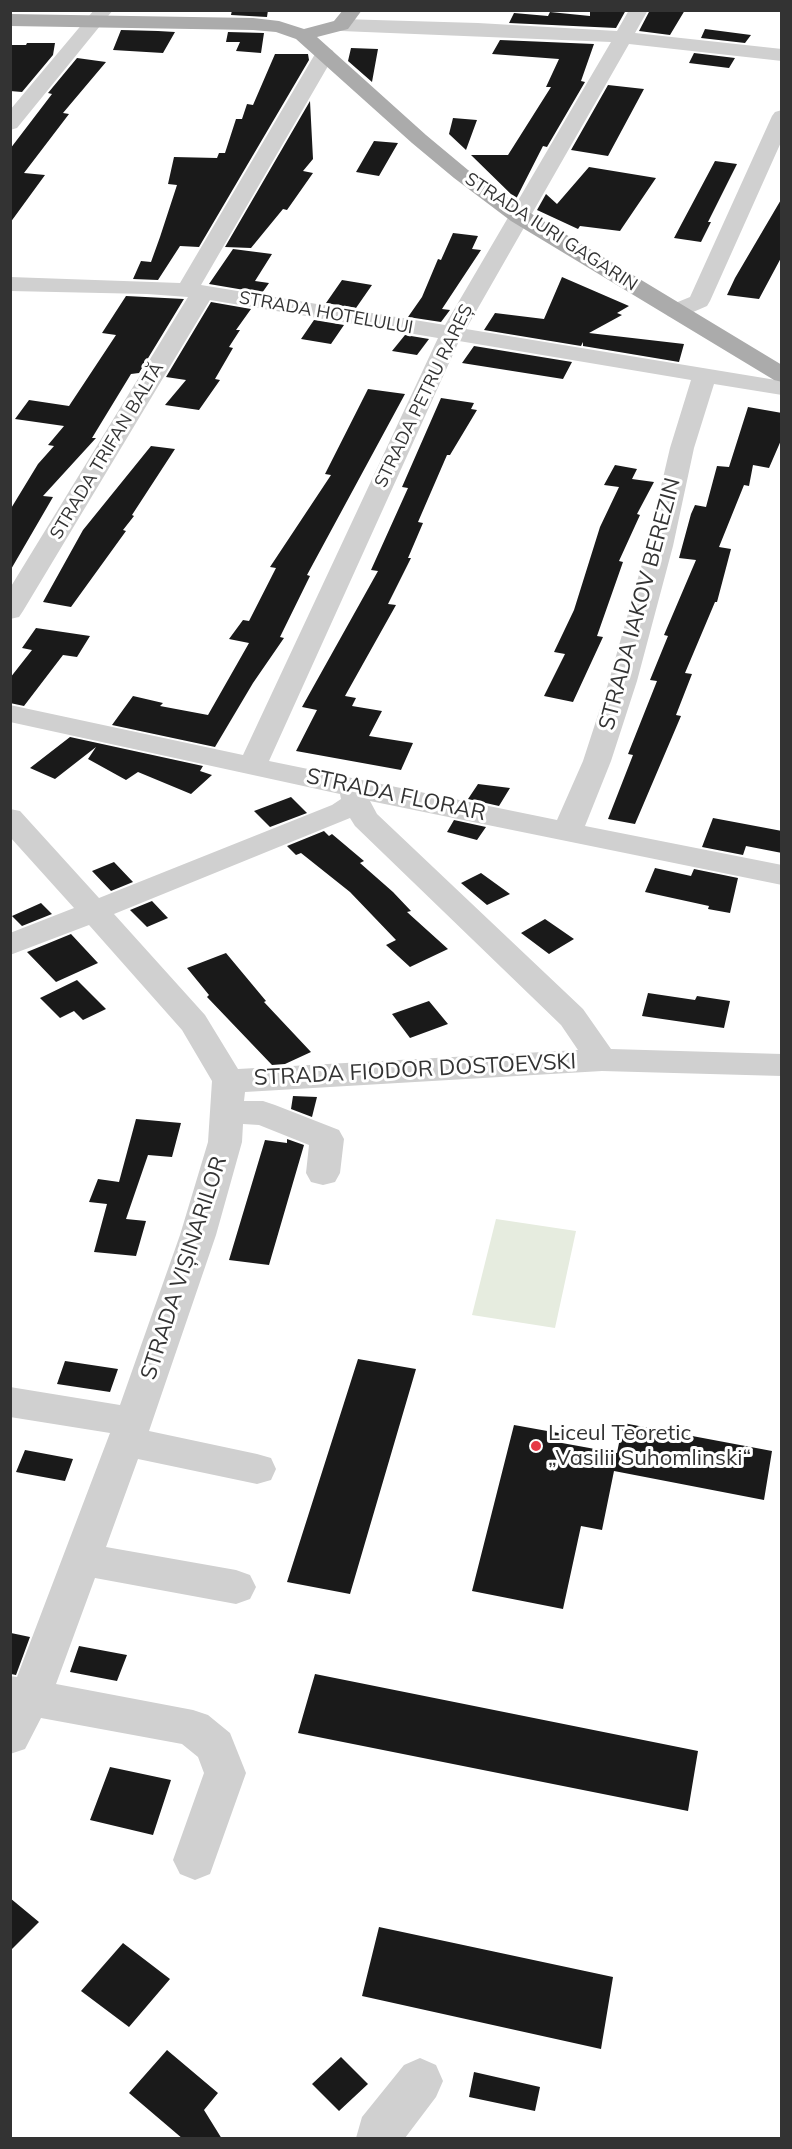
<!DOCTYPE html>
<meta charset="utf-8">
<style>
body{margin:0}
#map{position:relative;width:792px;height:2149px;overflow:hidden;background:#fff;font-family:Mulish,sans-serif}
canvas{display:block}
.frame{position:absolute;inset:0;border:12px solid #333;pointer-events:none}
</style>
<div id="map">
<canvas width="792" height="2149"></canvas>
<div class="frame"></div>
</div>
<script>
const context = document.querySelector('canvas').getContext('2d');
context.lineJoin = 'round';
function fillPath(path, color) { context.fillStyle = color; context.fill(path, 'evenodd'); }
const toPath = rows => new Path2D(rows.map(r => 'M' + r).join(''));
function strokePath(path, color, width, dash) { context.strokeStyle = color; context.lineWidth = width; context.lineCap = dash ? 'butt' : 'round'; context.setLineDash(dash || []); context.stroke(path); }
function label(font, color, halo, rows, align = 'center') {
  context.font = font + ' Mulish,sans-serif'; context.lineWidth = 6; context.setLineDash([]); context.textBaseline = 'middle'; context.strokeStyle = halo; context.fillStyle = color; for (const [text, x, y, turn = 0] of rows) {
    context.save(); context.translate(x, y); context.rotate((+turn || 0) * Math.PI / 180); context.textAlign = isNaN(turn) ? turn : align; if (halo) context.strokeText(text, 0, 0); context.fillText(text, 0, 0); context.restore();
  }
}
const green = toPath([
 [496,1219,576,1231,555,1328,472,1315]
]);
const building = toPath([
 [232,10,268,10,267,17,231,15],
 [590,10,626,10,616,28,509,23,514,13,548,16,550,12,590,16],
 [650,10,685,10,670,35,639,31],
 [705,29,751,35,745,43,701,38],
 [121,30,158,31,175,32,163,53,113,50],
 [228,32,264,33,261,53,236,51,240,42,226,42],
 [500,40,594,44,581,81,585,82,547,147,543,146,516,199,471,155,508,155,551,87,546,87,559,59,492,54],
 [27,43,55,43,53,55,22,92,10,91,10,45,26,45],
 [351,48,378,49,372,82,348,61],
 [694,53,735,58,729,68,689,63],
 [275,54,308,54,309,60,199,247,180,246,158,280,133,279,141,261,151,262,160,237,177,185,168,184,174,157,217,158,219,153,225,153,236,119,242,119,247,104,253,105],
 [77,58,106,62,63,113,69,114,24,173,45,175,10,223,10,149,52,94,48,93],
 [608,85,644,89,608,156,571,150],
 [310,101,313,159,303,171,313,173,287,210,283,209,251,248,225,247],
 [453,118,477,120,466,150,449,134],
 [374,141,398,143,379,176,356,172],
 [715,161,737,164,708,222,711,222,701,242,674,238],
 [589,167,656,178,620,231,580,226,578,229,537,210,546,194,557,204],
 [782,198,782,256,759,299,727,295,735,278],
 [453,233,478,236,472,249,481,250,442,309,450,310,441,322,408,317,422,297,438,259,441,260],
 [233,249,272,254,255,281,269,283,262,293,209,284],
 [562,277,629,306,617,313,622,315,589,333,684,344,679,362,583,346,583,342,581,346,484,330,495,313,544,319],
 [342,280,372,285,356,308,326,303],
 [126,296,184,299,139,373,131,374,92,438,96,438,43,496,53,497,10,571,10,510,38,464,54,446,48,445,64,426,15,419,29,400,69,406,116,335,102,333],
 [211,302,251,309,236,330,240,330,229,347,233,348,215,379,220,380,199,410,165,405,186,380,166,377],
 [314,320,344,325,331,344,301,339],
 [405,335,429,339,417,355,392,351],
 [474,346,572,362,563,379,462,363],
 [368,389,405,394,307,575,310,576,280,637,284,638,253,683,215,747,112,725,133,696,163,703,160,706,208,715,249,643,229,639,243,620,249,621,276,568,270,567,331,475,325,474],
 [441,398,474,403,471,409,477,410,450,455,447,455,418,522,423,523,408,558,411,558,388,604,396,605,345,696,356,698,352,706,382,711,369,736,413,743,401,770,296,751,317,710,302,707,378,571,371,570,408,488,402,487],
 [748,407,782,413,782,438,769,468,753,465,749,486,744,485,719,547,731,549,717,602,715,602,685,673,692,674,676,715,681,716,635,824,608,819,633,755,628,754,657,681,650,680,668,636,664,635,696,560,679,558,691,514,695,505,706,507,717,466,729,467],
 [151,446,175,449,132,515,134,516,123,530,126,531,71,607,43,602,83,530],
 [615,465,637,469,632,479,654,482,637,514,640,515,619,561,623,562,597,636,603,637,573,702,544,696,565,654,554,652,574,610,600,527,619,487,604,485],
 [36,628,90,636,77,657,63,655,24,706,10,703,10,678,32,650,22,648],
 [70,737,203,766,200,771,212,775,191,794,138,772,126,780,88,759,96,747,55,779,30,768],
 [478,784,510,788,499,806,468,799],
 [291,797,307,813,270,827,254,811],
 [713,818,782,831,782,853,746,846,743,855,702,847],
 [454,820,486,827,477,840,447,832],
 [324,831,329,836,332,834,364,861,360,863,393,892,411,911,407,912,448,949,410,967,386,945,396,940,350,892,301,853,296,855,287,846],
 [114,862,133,882,111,891,92,871],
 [655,868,691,876,694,869,738,878,730,913,708,909,709,906,645,892],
 [481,873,510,894,487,905,461,883],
 [152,901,168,918,147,927,130,910],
 [41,903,52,914,22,926,12,916],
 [545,919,574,939,549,954,521,933],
 [71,934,98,963,56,982,27,952],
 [226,953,266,1001,264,1002,311,1052,285,1064,272,1065,207,997,209,995,187,968],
 [77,980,106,1009,83,1020,74,1011,60,1018,40,998],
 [648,993,695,1000,697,996,730,1001,724,1028,642,1016],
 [429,1001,448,1024,410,1038,392,1014],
 [293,1096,317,1097,312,1117,291,1109],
 [136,1119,181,1123,172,1157,148,1155,126,1219,146,1221,136,1256,94,1252,107,1204,89,1202,98,1179,119,1182],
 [287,1139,304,1145,269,1265,229,1260,265,1140,287,1143],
 [358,1359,416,1369,350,1594,287,1582],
 [65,1361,118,1369,110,1392,57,1384],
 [623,1423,772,1451,764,1500,614,1471,602,1530,581,1526,563,1609,472,1591,514,1425,564,1434,562,1443,617,1453],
 [25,1450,73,1459,65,1481,16,1472],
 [11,1633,30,1637,16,1675,11,1674],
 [79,1646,127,1655,117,1681,70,1672],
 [315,1674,698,1751,688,1811,298,1733],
 [110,1767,171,1780,153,1835,90,1820],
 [10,1898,39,1922,10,1951],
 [379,1927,613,1977,601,2049,362,1996],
 [123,1943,170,1979,129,2027,81,1991],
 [167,2050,218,2093,204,2110,222,2139,183,2139,129,2093],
 [341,2057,368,2084,339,2111,312,2084],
 [474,2072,540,2087,535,2111,469,2097]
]);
const minor = toPath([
 [94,10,113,10,17,128,10,130,10,110,94,10],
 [629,10,648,10,635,33,782,49,782,61,629,44,466,329,782,381,782,395,714,384,694,448,673,546,637,681,611,761,585,826,782,865,782,885,370,801,377,814,583,1009,611,1049,782,1054,782,1076,602,1071,245,1092,244,1101,263,1101,275,1105,339,1130,344,1139,340,1173,335,1182,323,1185,311,1182,306,1173,309,1145,259,1125,243,1124,242,1142,216,1235,149,1431,257,1454,271,1458,276,1469,271,1480,257,1484,138,1459,106,1547,236,1570,250,1575,256,1587,250,1599,236,1604,95,1578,56,1684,193,1710,208,1715,230,1733,246,1773,210,1874,195,1880,180,1874,173,1860,204,1773,198,1757,182,1744,41,1718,25,1749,10,1754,10,1676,17,1677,110,1433,10,1417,10,1387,120,1405,180,1235,208,1142,212,1081,182,1030,89,925,10,955,10,933,74,908,10,837,10,809,20,811,99,898,332,805,341,799,340,794,10,722,10,705,243,755,438,338,210,300,23,611,19,617,10,619,10,588,188,297,147,294,10,291,10,277,180,283,315,54,318,50,325,48,332,50,335,54,201,285,445,325,611,42,341,31,334,29,332,25,334,21,341,19,478,23,617,31,629,10],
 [459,341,691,380,670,448,647,546,609,681,583,761,557,820,269,761,459,341],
 [350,818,355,826,561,1025,578,1050,238,1069,205,1015,114,914,350,818],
 [782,110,782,140,710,301,707,306,684,316,676,318,668,316,665,311,668,306,690,297,772,116,775,112,782,110],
 [420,2058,436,2065,443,2081,436,2097,405,2138,356,2138,362,2117,404,2065,420,2058]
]);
const major = toPath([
 [343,10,362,10,348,29,317,37,426,135,468,170,527,211,782,365,782,382,774,380,511,221,454,178,412,143,296,39,276,32,253,30,10,26,10,14,253,18,279,21,304,29,334,21,343,10]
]);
const markers = [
 [536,1446,6,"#e63946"]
];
const farStreetnames = [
 ["STRADA IURI GAGARIN",551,232,33],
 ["STRADA HOTELULUI",326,313,10],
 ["STRADA PETRU RAREȘ",424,396,-64],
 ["STRADA TRIFAN BALTĂ",107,451,-59]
];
const streetNames = [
 ["STRADA IAKOV BEREZIN",640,604,-75],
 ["STRADA FLORAR",396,795,12],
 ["STRADA FIODOR DOSTOEVSKI",415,1070,-3],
 ["STRADA VIȘINARILOR",184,1268,-72]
];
const poiNames = [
 ["Liceul Teoretic",548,1433],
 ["„Vasilii Suhomlinski“",548,1458]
];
fillPath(green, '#e6ecdf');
fillPath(building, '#1a1a1a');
fillPath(minor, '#d0d0d0');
fillPath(major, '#ababab');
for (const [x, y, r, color] of markers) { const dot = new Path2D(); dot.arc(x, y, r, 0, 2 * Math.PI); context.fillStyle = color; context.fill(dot); strokePath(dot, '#fff', 2); }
label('18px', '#333', '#fff', farStreetnames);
label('22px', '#333', '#fff', streetNames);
label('22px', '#333', '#fff', poiNames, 'left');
</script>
